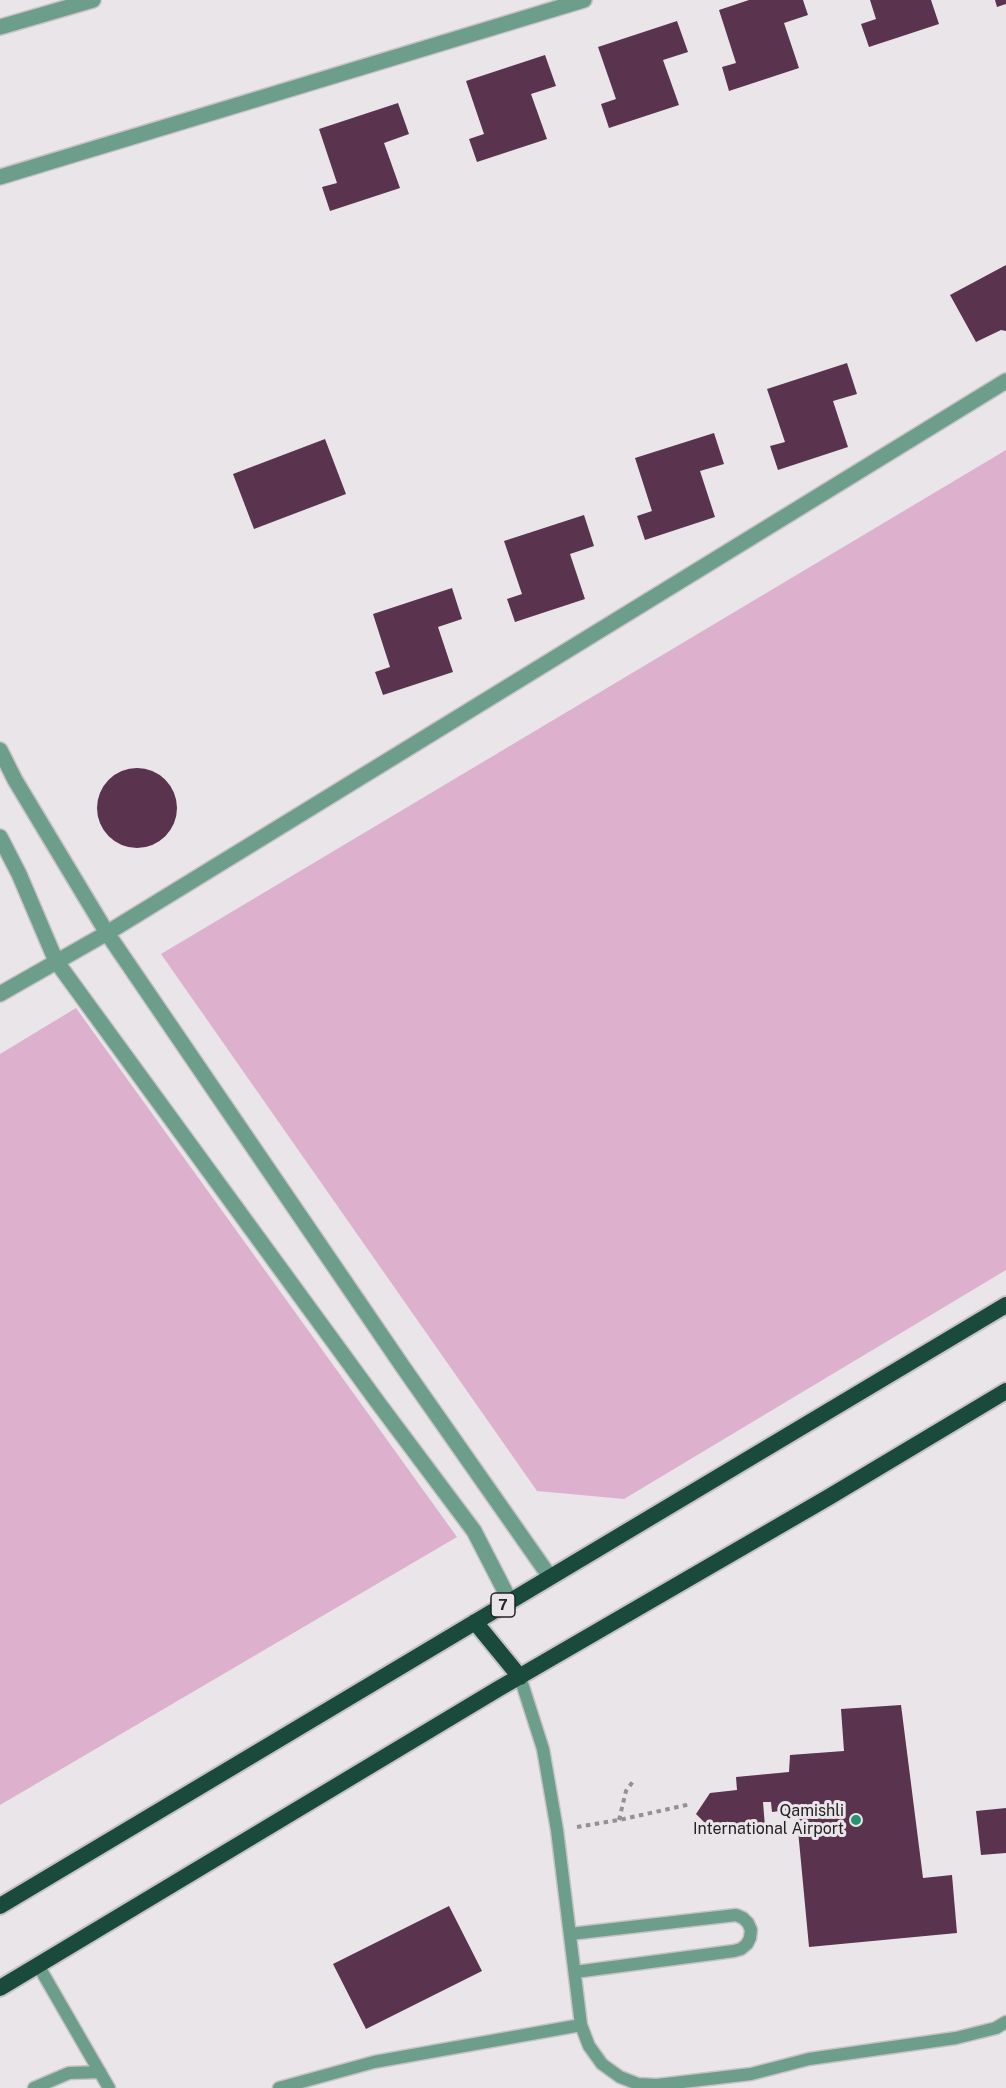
<!DOCTYPE html>
<style>
body{margin:0}
canvas{display:block;background:#eae5e8}
</style>
<canvas width="1006" height="2088"></canvas>
<script>
const context = document.querySelector('canvas').getContext('2d');
context.lineJoin = 'round';
function fillPath(path, color) { context.fillStyle = color; context.fill(path, 'evenodd'); }
const toPath = rows => new Path2D(rows.map(r => 'M' + r).join(''));
function strokePath(path, color, width, dash) { context.strokeStyle = color; context.lineWidth = width; context.lineCap = dash ? 'butt' : 'round'; context.setLineDash(dash || []); context.stroke(path); }
function label(font, color, halo, rows, align = 'center') {
  context.font = font + ' "Public Sans",sans-serif'; context.lineWidth = 6; context.setLineDash([]); context.textBaseline = 'middle'; context.strokeStyle = halo; context.fillStyle = color; for (const [text, x, y, turn = 0] of rows) {
    context.save(); context.translate(x, y); context.rotate((+turn || 0) * Math.PI / 180); context.textAlign = isNaN(turn) ? turn : align; if (halo) context.strokeText(text, 0, 0); context.fillText(text, 0, 0); context.restore();
  }
}
const green = toPath([
 [1006,450,1006,1270,624,1499,537,1491,161,954],
 [76,1008,457,1537,0,1805,0,1054]
]);
const building = toPath([
 [749,0,803,0,808,15,784,23,799,68,729,91,722,67,736,63,719,10],
 [870,0,931,0,939,24,869,47,861,24,876,19],
 [995,0,1006,0,1006,4,997,7],
 [677,21,688,52,663,60,679,105,609,128,601,104,616,99,598,47],
 [545,55,556,86,531,94,547,139,477,162,469,139,484,134,466,81],
 [398,103,409,134,384,143,400,188,330,211,322,187,337,183,319,129],
 [1006,265,1006,331,1001,330,976,342,950,295],
 [847,363,857,394,833,401,848,447,778,470,770,446,785,442,767,389],
 [714,433,724,464,700,471,715,517,645,540,637,516,652,511,635,458],
 [325,439,346,494,254,529,233,474],
 [584,515,594,546,570,554,585,599,515,622,507,599,522,594,504,541],
 [452,588,462,619,438,627,453,672,383,695,375,672,390,667,373,614],
 '97 808a40 40 0 1 1 80 0a40 40 0 1 1-80 0Z',
 [901,1705,923,1878,952,1875,957,1933,809,1947,796,1809,772,1812,771,1802,763,1802,765,1827,714,1832,696,1814,710,1793,737,1790,736,1777,789,1772,790,1755,844,1751,841,1709],
 [1006,1808,1006,1853,981,1855,976,1811],
 [449,1906,482,1971,366,2029,333,1964]
]);
const path = toPath([
 [619,1820,626,1791,634,1780],
 [577,1827,619,1820,691,1804]
]);
const service = toPath([
 [520,1677,543,1749,557,1830,581,2025,589,2046,602,2064,620,2077,638,2084,657,2085,751,2074,809,2059,956,2038,996,2028,1006,2022],
 [570,1934,736,1915,743,1918,748,1923,751,1930,750,1938,747,1944,741,1949,734,1951,575,1972],
 [38,1965,109,2088],
 [34,2088,69,2073,100,2072],
 [279,2088,374,2062,581,2025]
]);
const minor = toPath([
 [0,27,93,0],
 [0,177,584,0],
 [0,750,15,780,107,933,403,1367,550,1577],
 [0,837,19,874,56,961,379,1404,474,1531,510,1601],
 [0,994,107,933,1006,381]
]);
const trunk = toPath([
 [475,1622,520,1677],
 [0,1906,1006,1305],
 [0,1988,498,1689,829,1497,1006,1391]
]);
const markers = [
 [856,1820,6,"#259373"]
];
const shields = [
 [503,1605,24]
];
const shieldNames = [
 ["7",503,1605]
];
const poiNames = [
 ["Qamishli",844,1811],
 ["International Airport",844,1829]
];
fillPath(green, '#ddb1ce');
fillPath(building, '#5a334e');
strokePath(service, '#c6c2c5', 15);
strokePath(minor, '#c6c2c5', 18);
strokePath(trunk, '#c6c2c5', 20);
strokePath(path, '#959193', 4, [4.5, 4.5]);
strokePath(service, '#6d9d8b', 12);
strokePath(minor, '#6d9d8b', 15);
strokePath(trunk, '#1a4a3b', 16);
for (const [x, y, r, color] of markers) { const dot = new Path2D(); dot.arc(x, y, r, 0, 2 * Math.PI); context.fillStyle = color; context.fill(dot); strokePath(dot, '#eae5e8', 2); }
for (const [x, y, w] of shields) { const box = new Path2D(); box.roundRect(x - w / 2, y - 12, w, 24, 4.5); context.fillStyle = '#eae5e8'; context.fill(box); strokePath(box, '#242223', 1.5); }
label('bold 15px', '#242223', null, shieldNames);
label('16px', '#242223', '#eae5e8', poiNames, 'right');
</script>
